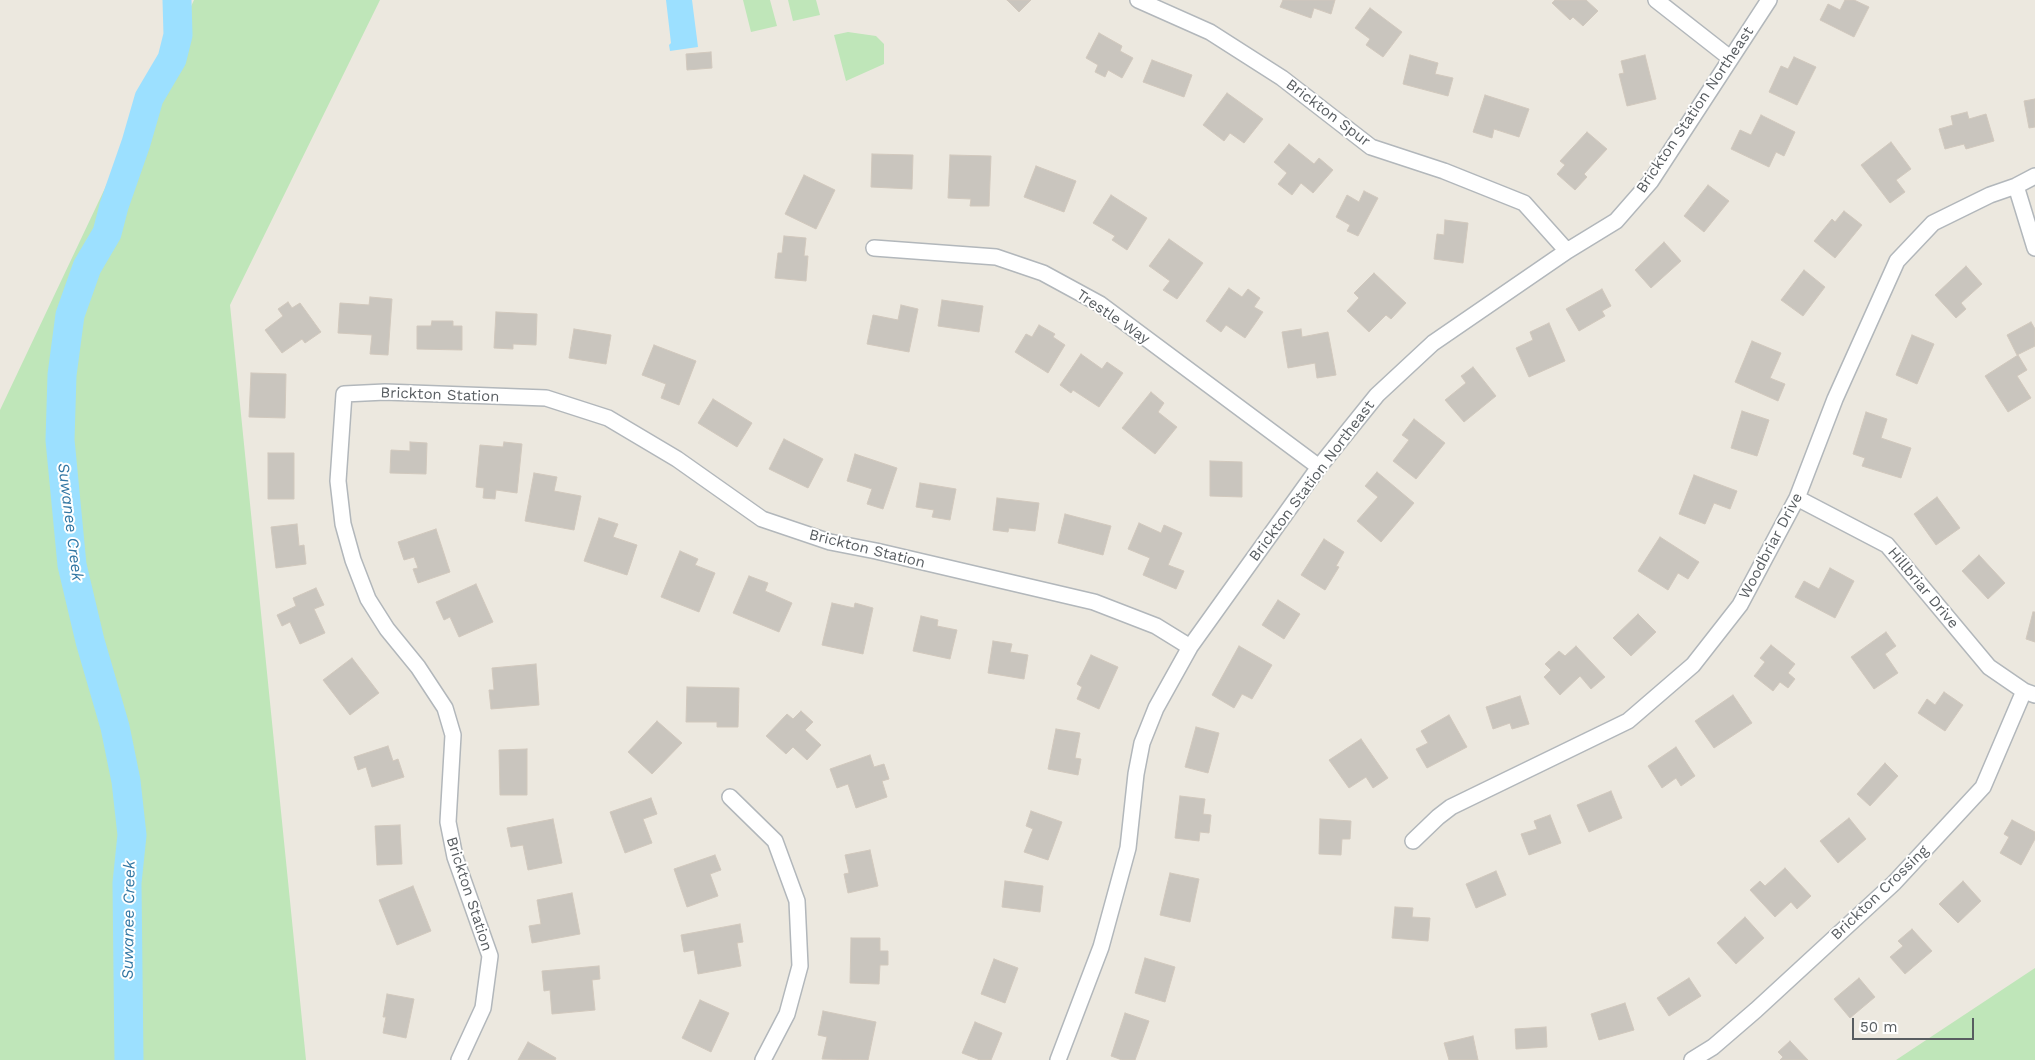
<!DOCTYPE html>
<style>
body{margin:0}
#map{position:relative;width:2035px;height:1060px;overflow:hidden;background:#ece8df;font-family:"Work Sans",sans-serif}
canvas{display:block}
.scale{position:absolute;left:1852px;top:1018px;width:122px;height:22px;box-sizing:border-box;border:2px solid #585d61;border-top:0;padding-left:6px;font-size:15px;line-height:18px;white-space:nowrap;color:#585d61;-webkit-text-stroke:4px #fff;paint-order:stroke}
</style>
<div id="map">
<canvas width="2035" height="1060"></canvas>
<div class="scale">50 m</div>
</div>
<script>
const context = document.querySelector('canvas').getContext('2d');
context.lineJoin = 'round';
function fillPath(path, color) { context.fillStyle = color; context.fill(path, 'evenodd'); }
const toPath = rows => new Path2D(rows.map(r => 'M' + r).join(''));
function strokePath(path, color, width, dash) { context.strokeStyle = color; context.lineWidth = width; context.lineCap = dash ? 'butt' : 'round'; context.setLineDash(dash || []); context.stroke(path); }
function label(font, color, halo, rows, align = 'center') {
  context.font = font + ' "Work Sans",sans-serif'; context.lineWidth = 4; context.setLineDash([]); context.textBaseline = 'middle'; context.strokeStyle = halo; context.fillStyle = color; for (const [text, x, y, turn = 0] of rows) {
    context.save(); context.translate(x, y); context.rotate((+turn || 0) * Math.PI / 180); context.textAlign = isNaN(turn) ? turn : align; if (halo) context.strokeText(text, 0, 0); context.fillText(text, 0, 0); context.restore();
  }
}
const green = toPath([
 [194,0,380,0,230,305,306,1060,0,1060,0,410],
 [743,0,770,0,777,26,751,32],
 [788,0,816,0,820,15,793,21],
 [848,32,876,36,884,44,884,64,846,81,834,35],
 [2035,968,2035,1060,1896,1060]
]);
const water = toPath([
 [666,0,692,0,698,47,670,51,669,45,671,43]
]);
const river = toPath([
 [129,1060,127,883,132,835,126,781,115,727,90,641,72,565,60,440,62,375,70,315,87,267,107,233,114,206,136,143,149,98,172,59,178,35,177,0]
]);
const building = toPath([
 [1007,0,1031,0,1019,12,1007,0],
 [1283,0,1335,0,1331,14,1314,8,1311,18,1280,7,1283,0],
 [1555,0,1586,0,1598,11,1583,26,1573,17,1570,20,1552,3,1555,0],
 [1845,0,1854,0,1869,7,1854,37,1820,20,1828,4,1840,10,1845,0],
 [1370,8,1402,32,1383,57,1366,45,1370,39,1355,28,1370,8],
 [1099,33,1122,46,1120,51,1133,58,1122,78,1108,70,1105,77,1095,72,1098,65,1086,58,1099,33],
 [711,52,712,68,687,70,686,54,711,52],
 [1410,55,1438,63,1435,74,1453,78,1448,96,1403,84,1410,55],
 [1645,55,1656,99,1627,106,1619,74,1624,73,1621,61,1645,55],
 [1794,57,1816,67,1797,105,1769,92,1781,66,1788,69,1794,57],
 [1152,60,1192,75,1184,97,1143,82,1152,60],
 [1227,93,1263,119,1244,143,1230,133,1224,141,1203,125,1227,93],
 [1485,95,1529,109,1519,137,1494,129,1492,138,1473,132,1485,95],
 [2035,99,2035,127,2029,128,2024,101,2035,99],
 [1967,112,1969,119,1986,114,1994,141,1966,149,1964,144,1945,149,1939,129,1953,125,1951,116,1967,112],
 [1761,115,1795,132,1784,156,1776,152,1769,167,1731,149,1740,130,1751,135,1761,115],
 [1587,132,1607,149,1584,174,1587,177,1575,190,1557,174,1565,165,1560,161,1587,132],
 [1891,142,1911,169,1896,180,1905,192,1890,203,1861,165,1891,142],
 [1289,144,1314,164,1319,158,1333,170,1313,193,1301,183,1292,195,1278,184,1287,173,1274,162,1289,144],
 [872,154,913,155,912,189,871,187,872,154],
 [950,155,991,156,989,206,970,206,971,199,948,198,950,155],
 [1036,166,1076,181,1064,212,1024,197,1036,166],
 [804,175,835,190,816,229,785,214,804,175],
 [1708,185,1729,201,1704,232,1684,216,1708,185],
 [1364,191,1378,198,1358,236,1347,231,1350,225,1336,217,1347,195,1359,202,1364,191],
 [1111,195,1147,218,1127,250,1112,240,1115,236,1093,223,1111,195],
 [1844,211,1862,225,1835,258,1814,241,1832,219,1835,222,1844,211],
 [1445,220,1468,223,1463,263,1434,259,1437,234,1444,235,1445,220],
 [784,236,806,238,804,256,808,256,806,281,775,278,778,253,782,253,784,236],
 [1169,239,1203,263,1177,299,1163,290,1170,281,1149,266,1169,239],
 [1664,242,1681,261,1651,288,1635,270,1664,242],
 [1966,266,1982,284,1961,303,1966,309,1956,318,1935,295,1966,266],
 [1804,270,1825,287,1803,316,1781,300,1804,270],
 [1374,273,1406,303,1391,319,1386,315,1369,332,1347,311,1359,298,1354,293,1374,273],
 [1229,288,1242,297,1248,289,1260,298,1254,307,1263,312,1245,338,1226,325,1221,332,1206,321,1229,288],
 [1602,289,1611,306,1602,311,1605,316,1579,331,1566,309,1602,289],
 [370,297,392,299,388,355,370,354,372,335,338,333,340,303,369,305,370,297],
 [942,300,983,306,979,332,938,326,942,300],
 [288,302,292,308,300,303,321,332,305,343,302,339,282,353,265,330,283,316,278,309,288,302],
 [901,305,918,309,909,352,867,344,873,315,898,320,901,305],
 [496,312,537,314,536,345,513,344,513,349,494,348,496,312],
 [432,321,453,321,453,326,462,326,462,350,417,349,417,326,431,326,432,321],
 [2031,322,2035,329,2035,346,2017,355,2007,335,2031,322],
 [1549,323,1565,361,1529,377,1516,348,1533,340,1530,332,1549,323],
 [1039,325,1055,334,1053,337,1065,345,1048,373,1015,352,1026,334,1032,337,1039,325],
 [574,329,611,335,606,364,569,358,574,329],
 [1301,329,1302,337,1328,332,1336,375,1317,378,1315,363,1288,368,1282,332,1301,329],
 [1912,335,1934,344,1917,384,1896,375,1912,335],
 [1752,341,1781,353,1770,378,1785,384,1778,401,1735,382,1752,341],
 [654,345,696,361,679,405,661,398,666,384,642,375,654,345],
 [1081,354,1102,369,1107,362,1123,373,1099,407,1073,390,1071,393,1060,385,1081,354],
 [2018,355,2027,370,2017,376,2031,398,2008,412,1985,376,2018,355],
 [1473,367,1496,396,1464,422,1445,400,1466,383,1461,376,1473,367],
 [251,373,286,374,285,418,249,417,251,373],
 [1151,392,1164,403,1158,412,1177,427,1155,454,1122,428,1151,392],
 [713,399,752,423,737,447,698,423,713,399],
 [1742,411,1769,420,1757,456,1731,448,1742,411],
 [1866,412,1887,419,1881,438,1911,448,1901,478,1862,466,1865,458,1853,454,1866,412],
 [1414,419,1445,443,1416,479,1393,461,1409,440,1402,435,1414,419],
 [784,439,823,459,808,488,769,469,784,439],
 [410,442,427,443,426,474,390,473,391,450,410,451,410,442],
 [504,442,522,444,517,493,496,490,495,499,483,498,484,488,476,487,480,445,503,447,504,442],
 [268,453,294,453,294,499,268,499,268,453],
 [855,454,897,468,883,509,867,504,872,489,847,481,855,454],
 [1210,461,1242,462,1242,497,1210,496,1210,461],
 [1377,472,1414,503,1381,542,1357,521,1378,497,1365,486,1377,472],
 [534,473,557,477,554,491,581,496,574,530,525,521,534,473],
 [1694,475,1737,491,1730,509,1714,503,1705,524,1679,514,1694,475],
 [920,483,956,489,950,520,932,517,934,510,916,507,920,483],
 [1937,497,1960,528,1936,545,1914,514,1937,497],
 [997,498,1039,503,1035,531,1009,528,1008,532,993,530,997,498],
 [1065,514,1111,526,1103,555,1058,543,1065,514],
 [599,518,618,524,613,537,637,545,627,575,584,561,599,518],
 [1139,523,1161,533,1164,525,1182,533,1168,565,1184,571,1176,589,1143,575,1150,558,1128,549,1139,523],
 [297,524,299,546,304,545,306,564,276,568,271,527,297,524],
 [436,529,450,572,418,583,413,569,418,568,414,557,404,560,398,542,436,529],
 [1660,537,1699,562,1688,579,1678,573,1668,590,1638,571,1660,537],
 [1324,539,1344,552,1336,566,1339,567,1325,590,1301,575,1324,539],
 [680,551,698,559,695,565,715,573,699,612,661,597,680,551],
 [1979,555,2005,583,1988,599,1962,571,1979,555],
 [1830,568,1854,581,1835,618,1795,597,1804,581,1819,589,1830,568],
 [749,576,768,583,765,591,792,603,779,632,733,613,749,576],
 [476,584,493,622,459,637,450,617,444,620,436,602,476,584],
 [316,588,324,605,314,609,325,633,300,644,290,622,282,626,277,615,296,606,293,598,316,588],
 [1278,600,1300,614,1284,639,1262,625,1278,600],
 [832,603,854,608,855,603,873,608,863,654,822,645,832,603],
 [2033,612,2035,612,2035,642,2026,639,2033,612],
 [1638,614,1656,632,1631,656,1613,638,1638,614],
 [921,616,938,620,937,626,957,630,950,659,913,651,921,616],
 [1886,632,1896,646,1885,654,1898,673,1874,689,1851,657,1886,632],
 [993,641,1012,644,1010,652,1028,655,1024,679,988,673,993,641],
 [1771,645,1795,664,1788,673,1795,679,1788,688,1780,682,1773,691,1754,676,1765,662,1760,658,1771,645],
 [1239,646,1272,665,1252,699,1242,694,1234,708,1212,695,1239,646],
 [1576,646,1605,677,1591,689,1580,676,1560,695,1544,677,1551,670,1545,664,1559,651,1565,656,1576,646],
 [1091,655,1118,667,1099,709,1077,699,1082,687,1077,684,1091,655],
 [352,658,379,693,350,715,323,680,352,658],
 [536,664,539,705,491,709,489,690,494,690,492,668,536,664],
 [687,687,739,688,738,727,717,727,717,722,686,722,687,687],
 [1944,692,1963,705,1945,731,1918,713,1927,699,1935,705,1944,692],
 [1733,695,1752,723,1714,748,1695,721,1733,695],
 [1520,696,1529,724,1512,729,1510,723,1493,729,1486,707,1520,696],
 [801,711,813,722,805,730,821,745,807,760,793,747,786,754,766,736,787,714,793,719,801,711],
 [1449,715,1467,747,1427,768,1416,749,1428,743,1421,731,1449,715],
 [657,721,682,743,652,774,628,752,657,721],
 [1196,727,1219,733,1208,773,1185,767,1196,727],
 [1056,729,1080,733,1075,758,1081,759,1078,775,1048,769,1056,729],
 [1361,739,1388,778,1373,788,1366,777,1349,788,1329,760,1361,739],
 [388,746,393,761,398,759,404,777,372,787,366,767,358,770,354,757,388,746],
 [1676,747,1695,776,1681,786,1676,778,1662,788,1648,766,1676,747],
 [527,749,527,795,500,795,499,750,527,749],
 [870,755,874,767,884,764,889,779,882,781,887,797,856,808,848,784,837,788,830,769,870,755],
 [1885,763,1898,776,1870,806,1857,794,1885,763],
 [1611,791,1622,818,1589,832,1577,805,1611,791],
 [1180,796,1205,799,1203,814,1211,815,1209,833,1200,832,1199,841,1175,838,1180,796],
 [651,798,657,814,643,819,652,843,625,853,610,812,651,798],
 [1031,811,1062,822,1048,860,1024,852,1033,829,1026,826,1031,811],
 [1550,815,1561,843,1529,855,1521,834,1537,829,1534,821,1550,815],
 [1849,818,1866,839,1838,863,1820,841,1849,818],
 [553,819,562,863,528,870,523,845,511,847,507,828,553,819],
 [1320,819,1351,821,1350,839,1342,839,1341,855,1319,854,1320,819],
 [2012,820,2035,832,2035,839,2021,865,2000,853,2009,837,2004,834,2012,820],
 [400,825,402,864,377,865,375,826,400,825],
 [870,850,878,886,848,893,844,874,849,873,845,855,870,850],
 [715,855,721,870,710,874,718,896,687,907,674,869,715,855],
 [1785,868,1811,896,1797,909,1791,902,1775,917,1750,890,1760,881,1765,886,1785,868],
 [1496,871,1506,895,1476,908,1466,884,1496,871],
 [1170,873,1199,879,1190,922,1160,915,1170,873],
 [1005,881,1043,886,1040,912,1002,907,1005,881],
 [1963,881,1981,901,1958,923,1939,904,1963,881],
 [413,886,431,931,397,945,379,900,413,886],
 [572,893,580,934,532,943,529,926,541,924,537,900,572,893],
 [1395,907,1413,908,1412,917,1430,918,1428,941,1392,938,1395,907],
 [1745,917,1764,938,1736,964,1717,943,1745,917],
 [740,924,743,942,737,943,741,966,698,974,694,950,684,952,681,935,740,924],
 [1912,929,1932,951,1905,974,1890,957,1903,946,1898,941,1912,929],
 [851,938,880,938,880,951,888,951,888,965,880,965,879,984,850,983,851,938],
 [1145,958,1175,967,1165,1002,1135,993,1145,958],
 [994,959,1018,968,1005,1003,981,994,994,959],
 [599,966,600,979,592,980,595,1010,552,1014,550,990,544,991,542,971,599,966],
 [1689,978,1701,996,1669,1016,1657,998,1689,978],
 [1859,978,1875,997,1850,1018,1834,999,1859,978],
 [387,994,414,999,406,1038,383,1033,386,1017,383,1017,387,994],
 [700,1000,729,1013,711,1052,682,1038,700,1000],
 [1625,1003,1634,1030,1599,1040,1591,1014,1625,1003],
 [823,1011,876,1022,868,1060,822,1059,827,1037,818,1035,823,1011],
 [1125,1013,1149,1021,1135,1060,1122,1060,1111,1056,1125,1013],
 [975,1022,1002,1033,991,1060,980,1060,962,1053,975,1022],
 [1546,1027,1547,1047,1516,1049,1515,1029,1546,1027],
 [1473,1036,1478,1060,1449,1060,1444,1043,1473,1036],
 [1790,1041,1808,1060,1780,1060,1783,1057,1778,1052,1790,1041],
 [528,1042,556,1058,555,1060,518,1060,528,1042]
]);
const street = toPath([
 [1138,0,1210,32,1282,78,1371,147,1444,171,1524,203,1567,251],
 [1656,0,1730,58],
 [2016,186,2035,248],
 [874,248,996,257,1043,273,1100,304,1319,467],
 [1797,498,1887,545,1989,667,2024,691,2035,695],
 [730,797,775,841,797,901,800,966,787,1014,763,1060],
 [1413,841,1438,817,1451,807,1628,721,1693,665,1740,605,1797,498,1835,399,1897,261,1933,223,1990,195,2016,186,2035,176],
 [459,1060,483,1008,490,956,455,857,448,822,453,735,445,708,418,667,387,629,368,599,353,560,343,524,338,481,344,394,385,392,546,398,608,418,677,459,762,519,830,542,876,551,1094,602,1156,626,1190,647],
 [1058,1060,1101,947,1128,848,1136,774,1142,743,1156,708,1190,647,1319,467,1377,395,1433,343,1567,251,1616,221,1651,181,1769,0],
 [1692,1060,1713,1047,1756,1010,1894,883,1983,787,2024,691]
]);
const streetNames = [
 ["Brickton Station Northeast",1695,110,-56],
 ["Brickton Spur",1328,113,37],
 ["Trestle Way",1113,317,34],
 ["Brickton Station",440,395,2],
 ["Brickton Station Northeast",1312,481,-53],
 ["Woodbriar Drive",1771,546,-62],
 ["Brickton Station",867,549,14],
 ["Hillbriar Drive",1923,588,50],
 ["Brickton Crossing",1880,893,-44],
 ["Brickton Station",469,894,72]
];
const waterNames = [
 ["Suwanee Creek",70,522,83],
 ["Suwanee Creek",129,920,-89]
];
fillPath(green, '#bfe6b9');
fillPath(water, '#9ce0ff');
strokePath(river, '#9ce0ff', 29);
fillPath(building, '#c9c5be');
strokePath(building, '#d1c8bd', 1);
strokePath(street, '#b2b7bb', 18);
strokePath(street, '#fff', 15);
label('15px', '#585d61', '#fff', streetNames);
label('italic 16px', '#3277a3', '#fff', waterNames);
</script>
